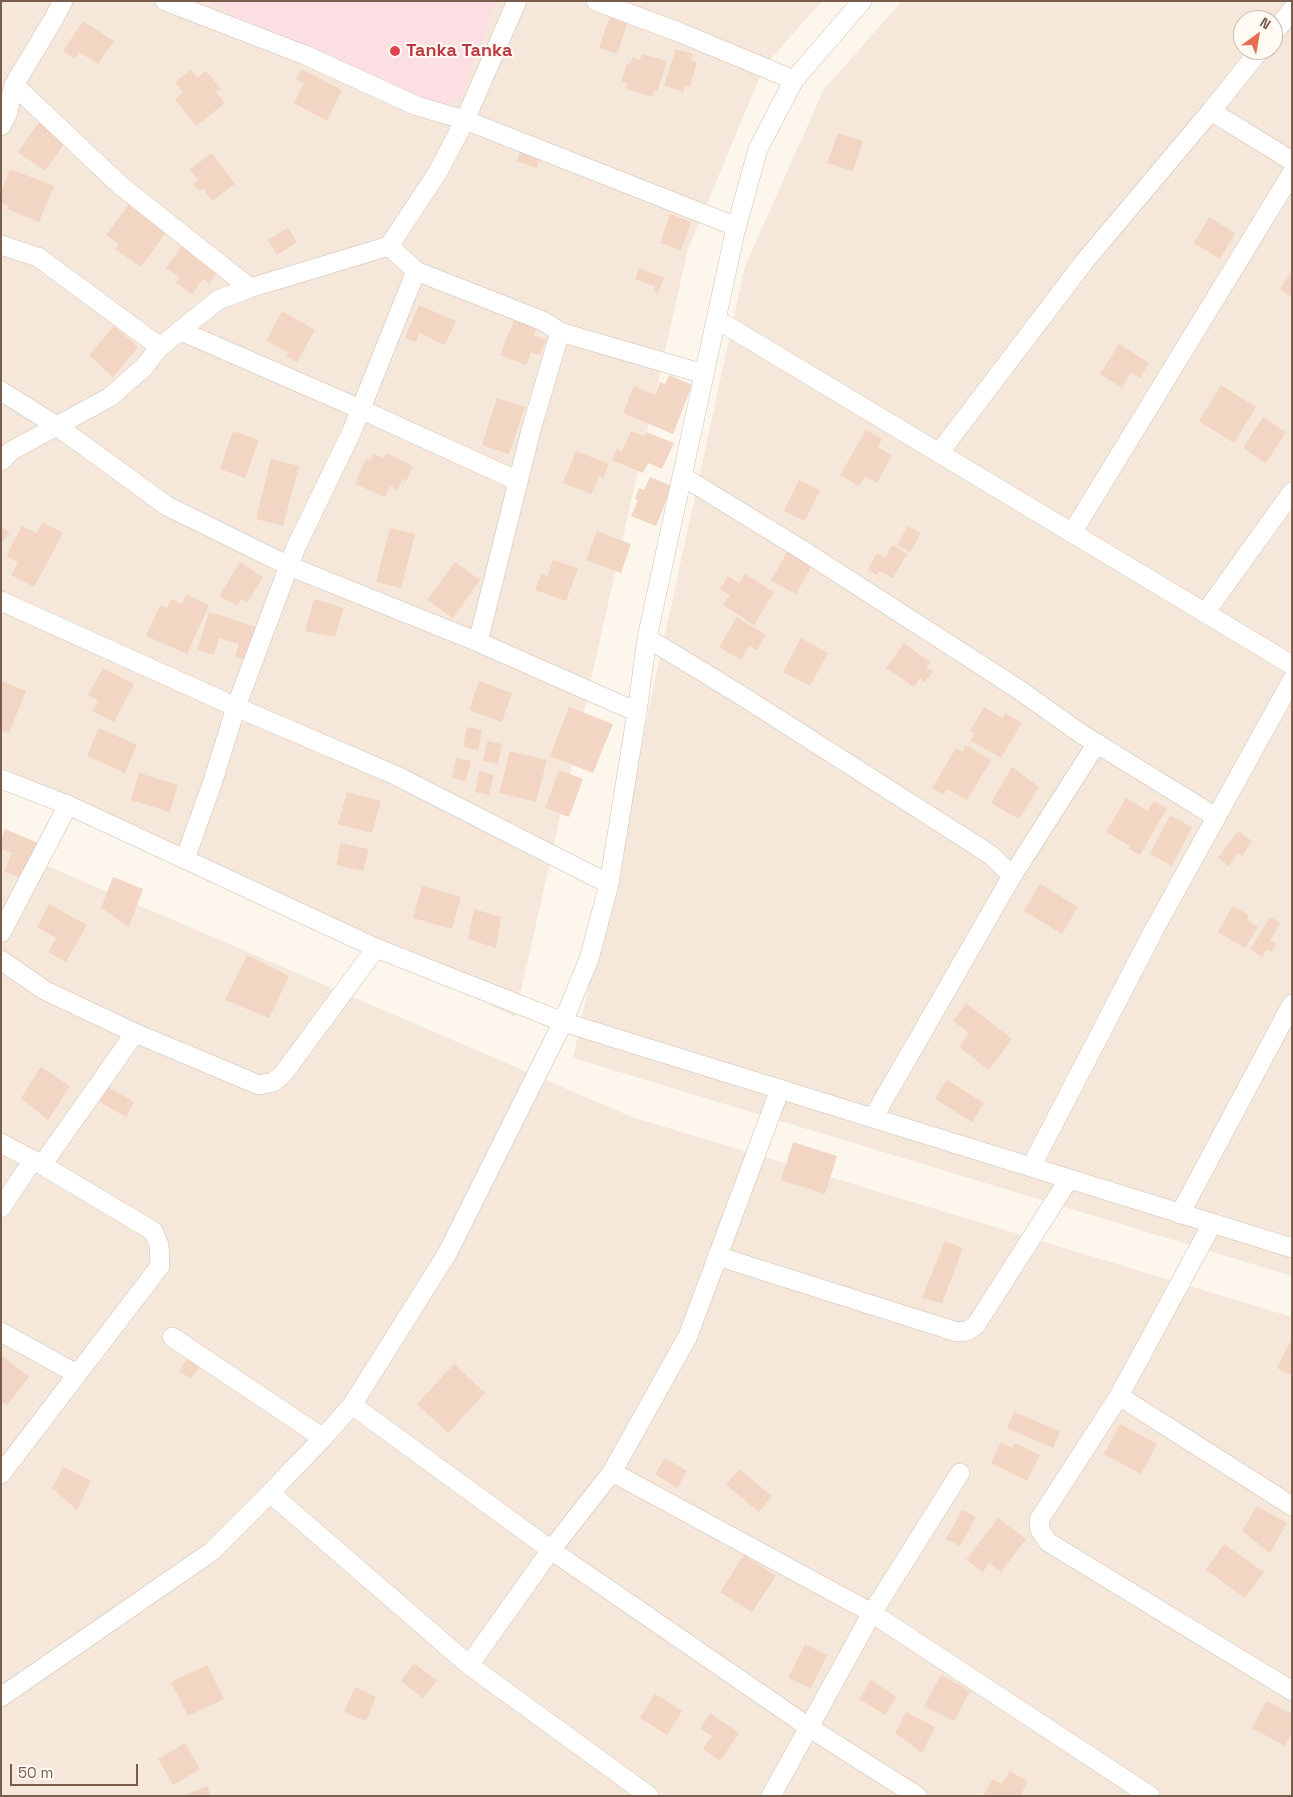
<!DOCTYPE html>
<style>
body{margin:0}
#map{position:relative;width:1293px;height:1797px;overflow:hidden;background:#fdf6ec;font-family:"Space Grotesk",sans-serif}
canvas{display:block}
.frame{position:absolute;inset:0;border:2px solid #7a5c4d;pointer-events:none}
.north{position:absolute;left:1233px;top:10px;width:50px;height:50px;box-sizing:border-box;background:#fffaf3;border:1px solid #cabbb1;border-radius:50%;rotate:32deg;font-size:14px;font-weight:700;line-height:20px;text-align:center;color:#7a5c4d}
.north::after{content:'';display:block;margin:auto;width:18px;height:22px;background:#e76f51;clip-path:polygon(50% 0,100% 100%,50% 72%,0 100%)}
.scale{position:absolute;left:10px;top:1764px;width:128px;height:22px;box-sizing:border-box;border:2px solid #7a5c4d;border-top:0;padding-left:6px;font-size:15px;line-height:18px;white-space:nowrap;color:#7a5c4d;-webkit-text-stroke:4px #fffaf3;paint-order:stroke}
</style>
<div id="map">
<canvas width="1293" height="1797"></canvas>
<div class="frame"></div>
<div class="north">N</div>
<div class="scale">50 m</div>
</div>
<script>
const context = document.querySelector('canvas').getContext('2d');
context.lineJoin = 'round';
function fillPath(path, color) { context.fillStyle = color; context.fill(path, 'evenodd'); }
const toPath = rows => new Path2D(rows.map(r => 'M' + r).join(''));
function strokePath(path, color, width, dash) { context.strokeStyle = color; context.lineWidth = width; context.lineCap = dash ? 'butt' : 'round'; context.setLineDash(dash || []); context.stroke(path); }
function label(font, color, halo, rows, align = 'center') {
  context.font = font + ' "Space Grotesk",sans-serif'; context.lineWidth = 4; context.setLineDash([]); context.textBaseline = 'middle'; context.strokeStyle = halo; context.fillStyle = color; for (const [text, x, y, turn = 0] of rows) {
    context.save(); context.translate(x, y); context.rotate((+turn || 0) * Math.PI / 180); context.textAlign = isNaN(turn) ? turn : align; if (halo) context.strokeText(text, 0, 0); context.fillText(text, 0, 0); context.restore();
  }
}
const residential = toPath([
 [1,1,822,1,764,67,688,249,515,1017,1,767],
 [902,1,1292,1,1292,1276,573,1058,745,266,824,89],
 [1243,20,1273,20,1273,50,1243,50],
 [1,846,632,1117,1292,1317,1292,1796,1,1796]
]);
const medical = toPath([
 [204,1,497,1,460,101,432,107]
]);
const building = toPath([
 [610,16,628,22,617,54,599,48],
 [83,21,114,41,98,64,79,52,75,59,63,51],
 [676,49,693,54,691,60,697,62,690,87,685,85,683,92,664,86],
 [642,54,667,61,657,91,654,90,652,97,626,89,628,84,621,82,627,64,630,65,633,57,640,60],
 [302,69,342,90,327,121,294,103,304,83,296,79],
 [191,70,197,78,206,71,221,89,216,92,225,103,196,126,175,99,183,93,175,82],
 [41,119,68,138,45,171,18,152],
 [838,133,863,141,853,171,827,163],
 [522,146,542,153,537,168,517,161],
 [212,153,235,184,212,201,203,188,199,191,193,184,198,180,190,169],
 [10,169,54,186,39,222,7,209,9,206,1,203,1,192],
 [130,203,167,231,141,267,115,249,119,244,106,235],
 [670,214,691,222,681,250,660,243],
 [1209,217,1235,233,1220,259,1194,243],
 [288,228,297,242,277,255,268,240],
 [185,241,198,250,194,256,217,273,209,284,203,279,192,294,176,283,180,278,166,268],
 [639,268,664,278,658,293,654,291,655,286,635,279],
 [1292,271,1292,297,1280,289],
 [419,305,456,321,445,345,419,333,416,342,405,338],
 [282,311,315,330,297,362,286,356,288,352,266,341],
 [514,320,536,328,534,336,546,340,540,355,531,352,526,365,500,355],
 [114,326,138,347,113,377,89,355],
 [1119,344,1149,363,1140,378,1131,372,1122,388,1100,374],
 [669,375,692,385,673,434,623,413,634,386,655,395,660,382,665,384],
 [1221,385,1256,407,1234,443,1199,421],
 [497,398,525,407,509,454,482,445],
 [1263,417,1286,432,1266,463,1243,448],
 [866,430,882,439,878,447,892,455,877,483,865,476,859,486,840,475],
 [233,431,259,440,245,478,220,469],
 [631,431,644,436,646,432,674,443,662,469,648,463,643,473,612,460,617,449,622,451],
 [576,451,609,464,603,478,599,476,591,494,563,483],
 [386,453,413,466,406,481,402,479,398,490,390,486,385,497,355,484,366,459,370,461,374,454,384,458],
 [271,459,299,466,283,526,256,519],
 [650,477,672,486,656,526,631,516,638,500,635,499,639,488,644,490],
 [799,480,820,490,805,521,784,511],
 [43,522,63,533,34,587,11,575,18,562,6,556,22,526,37,533],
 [908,526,921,533,910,552,897,545],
 [1,527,10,533,1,544],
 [390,528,415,534,401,588,376,582],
 [597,531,631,544,621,573,586,560],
 [892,545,907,554,893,578,879,571,877,575,868,570,877,553,885,558],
 [787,552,812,565,796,594,771,581],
 [553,560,578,568,566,601,535,590,541,574,548,576],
 [240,562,263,577,247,603,241,599,237,606,219,596],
 [455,562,480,580,453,618,427,600],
 [745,574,774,592,754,625,723,605,730,595,720,589,728,576,739,583],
 [186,594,209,605,187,654,146,636,160,605,167,608,171,599,182,604],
 [314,599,344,608,335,637,305,631],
 [209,612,260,628,250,662,235,657,239,644,219,638,214,655,197,650],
 [737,617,766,635,757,650,749,646,741,660,719,647],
 [801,638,828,653,810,686,783,672],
 [904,643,930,662,926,667,933,671,925,682,920,678,914,687,886,668],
 [103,668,134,684,114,722,92,711,98,701,88,695],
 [1,681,26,691,9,733,1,730],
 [479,681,512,693,502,722,469,710],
 [569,707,613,724,593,773,550,756],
 [984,707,1002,718,1005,713,1022,723,1001,758,971,741,975,734,970,731],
 [467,727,482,730,478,750,463,747],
 [99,728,137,745,125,773,87,756],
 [487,741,502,744,498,764,483,761],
 [966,745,991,760,967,800,947,789,944,795,932,788,956,748,962,752],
 [510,751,547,760,536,802,499,793],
 [456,758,471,761,466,781,452,778],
 [1012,767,1039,787,1019,819,991,803],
 [559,770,583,779,569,817,545,808],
 [479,771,494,775,489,795,475,792],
 [139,773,178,785,170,812,131,800],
 [347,792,381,801,372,833,338,824],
 [1126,798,1148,811,1154,801,1167,808,1140,855,1129,849,1130,846,1106,832],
 [1170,815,1192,827,1172,866,1150,854],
 [5,829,40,844,25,880,4,871,12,853,1,849,1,839],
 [1238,831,1252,841,1242,856,1238,853,1229,866,1218,858],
 [341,843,369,849,363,871,336,865],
 [113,877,143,889,129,927,101,908],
 [1040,884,1078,907,1062,934,1024,911],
 [422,886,461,897,452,929,413,918],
 [49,904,87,925,66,962,48,952,56,938,37,927],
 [1233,906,1249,915,1247,920,1258,927,1245,948,1218,932],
 [474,909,501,917,496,948,468,939],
 [1270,917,1281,923,1270,940,1276,944,1271,952,1267,949,1262,957,1250,949],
 [247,955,289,976,269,1018,225,1000],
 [966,1003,1012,1039,989,1070,959,1047,969,1033,953,1021],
 [41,1067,70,1086,48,1120,21,1098],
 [947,1080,984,1103,972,1122,935,1099],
 [108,1087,134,1102,126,1117,100,1102],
 [793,1142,837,1156,825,1194,781,1180],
 [945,1241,963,1248,942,1303,922,1298],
 [1292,1338,1292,1376,1277,1368],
 [1,1355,29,1377,7,1405,1,1401],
 [189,1356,201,1365,191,1379,179,1371],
 [454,1364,485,1393,448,1433,417,1404],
 [1014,1412,1060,1431,1053,1448,1007,1428],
 [1120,1424,1157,1444,1141,1474,1104,1454],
 [1001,1442,1012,1448,1015,1443,1040,1455,1027,1481,991,1463],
 [665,1458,687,1471,677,1488,655,1474],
 [63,1467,91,1481,77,1510,52,1488],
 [739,1469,772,1496,759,1512,726,1485],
 [1257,1506,1287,1523,1270,1553,1242,1531],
 [962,1510,976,1517,960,1546,946,1539],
 [998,1518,1026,1539,1001,1572,989,1563,983,1572,966,1560],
 [1224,1544,1264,1572,1245,1598,1206,1570],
 [744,1555,776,1576,752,1612,720,1592],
 [805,1644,827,1655,811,1688,788,1678],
 [414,1663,437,1681,423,1698,401,1681],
 [207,1665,224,1699,188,1716,171,1682],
 [941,1675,970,1691,954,1721,924,1706],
 [871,1680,896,1697,885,1715,859,1699],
 [355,1687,376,1697,366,1721,344,1712],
 [655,1694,682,1711,667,1735,640,1718],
 [1266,1701,1292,1714,1292,1732,1285,1746,1252,1728],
 [906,1712,935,1727,922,1753,895,1733],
 [710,1713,739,1733,720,1761,703,1749,712,1736,700,1729],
 [185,1743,200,1769,173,1785,158,1759],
 [1010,1771,1028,1782,1020,1796,983,1796,993,1779,1002,1784],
 [207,1786,211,1796,182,1796]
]);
const minor = toPath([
 [165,1,305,55,417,106,465,120,737,227],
 [596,1,681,33,794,80],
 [1273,34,1292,10],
 [14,85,120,185,250,288],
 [1211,111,1292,161],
 [1,126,7,115,14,85,53,20,63,1],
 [1,245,38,257,160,347],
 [389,246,416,271,543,321,560,332,704,374],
 [716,319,1292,665],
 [181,331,360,409,518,481],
 [1,391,57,426,167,506,289,566,478,642,637,712],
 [939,453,1084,262,1211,111,1260,50],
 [1,461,11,451,110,397,143,368,160,347,218,300,250,288,389,246,438,172,465,120,517,1],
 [682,476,804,551,1018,689,1083,735,1216,817],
 [1072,533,1292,173],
 [1,601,236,707,395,775,609,884],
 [1205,613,1292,492],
 [647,638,739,694,991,855,1012,876],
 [478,642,531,430,560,332],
 [1,779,68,805,376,948,563,1022,1292,1248],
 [185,859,213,781,236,707,296,547,352,431,416,271],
 [1,933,68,805],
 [1,960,44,990,135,1033,259,1085,273,1082,283,1074,376,948],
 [873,1118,1012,876,1097,743],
 [1,1143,42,1165,153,1231,159,1245,160,1266,1,1474],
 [42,1165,135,1033],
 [1031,1167,1155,928,1292,680],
 [1,1208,33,1160],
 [1180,1214,1292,1004],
 [1212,1224,1119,1396,1039,1520,1040,1530,1048,1542,1292,1691],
 [717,1256,957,1332,967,1331,976,1325,1069,1179],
 [1,1332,77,1374],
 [172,1337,323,1438],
 [1119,1396,1292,1506],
 [352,1405,551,1550,810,1728,917,1796],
 [612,1472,872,1613,1150,1796],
 [270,1493,469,1665,649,1796],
 [469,1665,551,1550,612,1472,688,1336,780,1089],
 [1,1697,211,1552,270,1493,323,1438,352,1405,447,1254,563,1022,589,959,609,884,637,712,647,638,735,232,758,149,794,80,862,1],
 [771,1796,872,1613,960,1473]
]);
const markers = [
 [395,51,6,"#e0444e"]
];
const healthNames = [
 ["Tanka Tanka",406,51]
];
fillPath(residential, '#f5e8da');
fillPath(medical, '#fbdfe3');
fillPath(building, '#f3d5c3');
strokePath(minor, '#d1beb0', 20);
strokePath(minor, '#fff', 19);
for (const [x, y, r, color] of markers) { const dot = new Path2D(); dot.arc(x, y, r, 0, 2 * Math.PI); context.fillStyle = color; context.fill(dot); strokePath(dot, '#fffaf3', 2); }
label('bold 18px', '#be3a42', '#fffaf3', healthNames, 'left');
</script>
